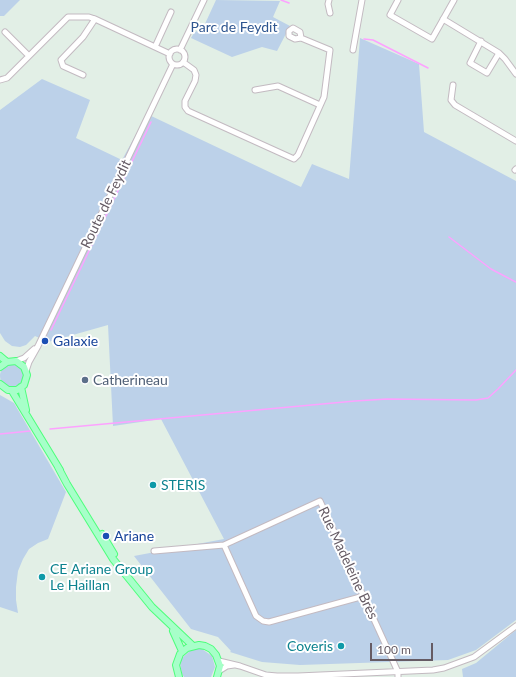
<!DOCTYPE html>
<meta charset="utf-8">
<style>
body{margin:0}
#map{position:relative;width:516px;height:677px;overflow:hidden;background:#e2efe6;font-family:Lato,sans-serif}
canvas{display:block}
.scale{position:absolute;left:370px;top:643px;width:63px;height:18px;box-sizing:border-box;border:2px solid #655b64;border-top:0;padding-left:5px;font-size:12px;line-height:14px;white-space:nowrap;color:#655b64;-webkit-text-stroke:3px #fff;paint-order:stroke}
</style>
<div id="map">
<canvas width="516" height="677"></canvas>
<div class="scale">100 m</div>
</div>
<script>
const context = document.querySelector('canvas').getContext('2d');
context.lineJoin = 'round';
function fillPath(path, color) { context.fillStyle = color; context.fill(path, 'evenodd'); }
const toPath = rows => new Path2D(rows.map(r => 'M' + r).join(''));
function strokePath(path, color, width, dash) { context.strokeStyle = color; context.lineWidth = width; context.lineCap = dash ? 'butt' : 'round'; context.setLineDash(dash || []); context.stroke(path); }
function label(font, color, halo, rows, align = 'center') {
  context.font = font + ' Lato,sans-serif'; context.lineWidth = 4; context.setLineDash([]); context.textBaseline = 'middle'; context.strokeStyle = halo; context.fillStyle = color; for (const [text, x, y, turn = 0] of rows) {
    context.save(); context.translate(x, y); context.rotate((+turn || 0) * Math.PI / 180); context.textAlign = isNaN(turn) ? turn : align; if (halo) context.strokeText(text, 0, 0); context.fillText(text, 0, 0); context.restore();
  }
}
const green = toPath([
 [0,0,20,0,4,16,0,16],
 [216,0,280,1,273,17,290,26,277,51,262,47,232,57,191,38,194,33,204,26],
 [360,38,419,64,424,132,516,181,516,620,476,650,448,660,300,665,262,662,230,652,231,651,218,637,191,629,134,556,224,539,161,419,113,426,108,325,48,342,35,336,26,345,20,347,12,346,5,341,0,333,0,110,42,79,90,100,76,138,122,160,147,114,301,187,312,164,349,179],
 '0 376a12 12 0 1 1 24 0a12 12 0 1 1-24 0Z',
 [0,395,14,403,66,492,48,539,38,543,29,549,23,559,18,571,16,587,16,600,18,613,0,607],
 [516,630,516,677,463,677,462,669,476,663],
 [197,649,202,649,212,656,215,667,211,677,184,677,182,674,180,663,182,658,191,650]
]);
const stream = toPath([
 [281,0,289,3],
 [364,39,373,40,428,68],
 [449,237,491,269,516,282],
 [51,330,151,122],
 [50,429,355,401,387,399,476,400,488,398,498,389,516,370],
 [0,434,30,431]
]);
const minor = toPath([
 [329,0,328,4,330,13],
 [398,0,390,15,432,39,454,0],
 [443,19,499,53,505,59,516,74],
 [5,32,29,56],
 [481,41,470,63,487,73,499,53],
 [155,47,171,12],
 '169 57a8 8 0 1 1 16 0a8 8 0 1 1-16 0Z',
 [180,50,204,0],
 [353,50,362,0],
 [183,62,194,70,196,75,195,81,185,101,185,107,188,111,294,159,298,155,324,97,330,50,301,38,295,39,289,36,289,31,293,28,300,32,301,38],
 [83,75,63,66,61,60,83,37,95,19],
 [0,80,7,78,68,17,89,17,95,19,170,54],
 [453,85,451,100,455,105,516,141],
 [255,90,278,86,320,105],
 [515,170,516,169],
 [16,361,24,358,34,349],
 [26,371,29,362,38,346,173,64],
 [224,545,256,616,263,621,269,622,364,596],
 [154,551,224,545,320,501,398,672,398,677],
 [219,661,240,666,266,675,277,676,298,676,433,670,444,668,474,657,516,626],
 [219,671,227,666,234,665]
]);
const major = toPath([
 [0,356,7,362],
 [0,367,7,362,16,361,24,367,27,375,24,385,17,390,8,390,0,384],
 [21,387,26,410],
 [12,391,60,470],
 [58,467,67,484,113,559,152,607,192,645],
 [102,534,114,554],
 [173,631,182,651],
 [179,677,176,665,180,654,187,648,199,645,205,646,211,649,216,655,220,666,217,677]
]);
const markers = [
 [45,341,4,"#1a4fb4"],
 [85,380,4,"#5c6f8a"],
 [153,485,4,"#0f9aa8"],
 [106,536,4,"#1a4fb4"],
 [42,577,4,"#0f9aa8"],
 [341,646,4,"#0f9aa8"]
];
const parkNames = [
 ["Parc de Feydit",234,27]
];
const streetNames = [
 ["Route de Feydit",106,204,-64],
 ["Rue Madeleine Brès",348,563,65]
];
const transitNames = [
 ["Galaxie",53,341],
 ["Ariane",114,536]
];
const serviceNames = [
 ["Catherineau",93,380]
];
const cultureNames = [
 ["STERIS",161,485],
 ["CE Ariane Group",50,569],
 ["Le Haillan",50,585],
 ["Coveris",333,646,"right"]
];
fillPath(green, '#bcd1e9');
strokePath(stream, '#fda2ff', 1.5);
strokePath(minor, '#c3bac1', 7);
strokePath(major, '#4cff7b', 8);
strokePath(minor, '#fff', 5);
strokePath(major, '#a7ffc9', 6);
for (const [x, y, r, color] of markers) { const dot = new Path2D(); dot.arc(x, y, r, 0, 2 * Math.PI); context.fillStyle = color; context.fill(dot); strokePath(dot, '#fff', 1.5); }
label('14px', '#2f5690', '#fff', parkNames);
label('14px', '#655b64', '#fff', streetNames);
label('14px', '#164399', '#fff', transitNames, 'left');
label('14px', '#4e5e75', '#fff', serviceNames, 'left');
label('14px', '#0d838f', '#fff', cultureNames, 'left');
</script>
